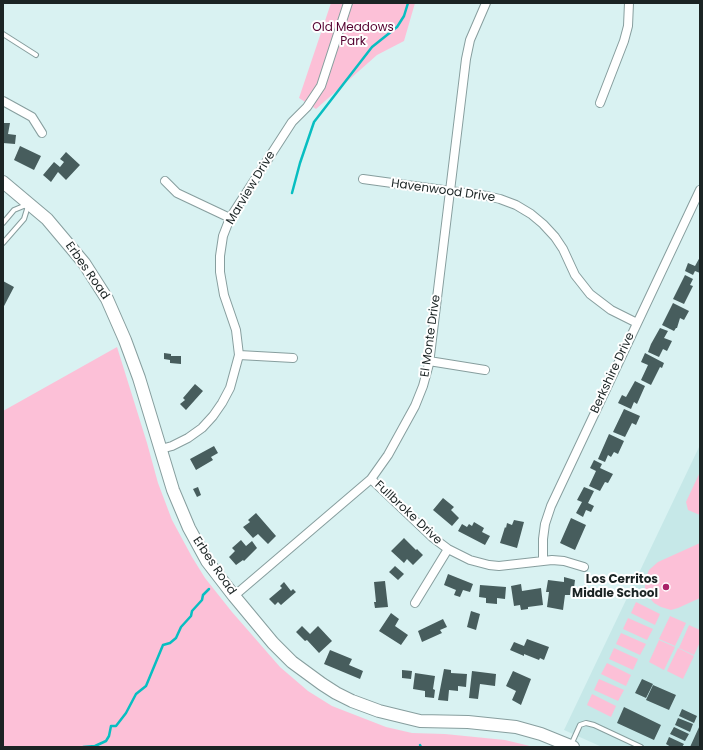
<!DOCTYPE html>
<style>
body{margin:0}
#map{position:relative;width:703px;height:750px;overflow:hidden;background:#d9f2f2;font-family:Poppins,sans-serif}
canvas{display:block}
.frame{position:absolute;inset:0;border:4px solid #1b2424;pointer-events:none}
</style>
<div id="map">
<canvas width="703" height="750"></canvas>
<div class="frame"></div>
</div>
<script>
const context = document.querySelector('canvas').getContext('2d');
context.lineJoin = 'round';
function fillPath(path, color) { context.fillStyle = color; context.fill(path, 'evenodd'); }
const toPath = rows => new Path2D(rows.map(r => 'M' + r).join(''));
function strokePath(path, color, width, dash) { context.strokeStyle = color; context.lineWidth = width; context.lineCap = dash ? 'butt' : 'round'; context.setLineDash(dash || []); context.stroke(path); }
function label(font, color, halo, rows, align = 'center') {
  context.font = font + ' Poppins,sans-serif'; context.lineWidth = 4; context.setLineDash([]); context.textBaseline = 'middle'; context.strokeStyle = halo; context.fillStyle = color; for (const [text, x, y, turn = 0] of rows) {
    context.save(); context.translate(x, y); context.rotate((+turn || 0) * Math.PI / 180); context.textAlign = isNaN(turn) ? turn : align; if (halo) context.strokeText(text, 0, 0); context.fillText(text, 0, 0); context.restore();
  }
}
const built = toPath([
 [700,445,700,747,602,747,564,730]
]);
const green = toPath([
 [331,3,415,3,404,41,377,55,316,109,299,98],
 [117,347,147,443,158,483,172,520,192,557,205,578,232,612,280,667,308,691,332,706,386,727,412,733,445,734,505,740,534,747,3,747,3,411],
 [700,472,700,515,688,510,686,502],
 [700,543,700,598,678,608,671,610,661,607,654,603,648,596,645,589,645,580,649,570,658,562],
 [636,602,660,614,655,625,631,613],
 [670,616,686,623,675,646,659,639],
 [628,618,653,629,647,640,623,629],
 [689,625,700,630,700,642,694,655,679,648],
 [621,633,646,644,640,655,616,644],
 [659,640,675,647,664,670,649,662],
 [614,648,638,659,633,670,609,659],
 [678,648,694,656,683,679,667,671],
 [607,663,631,675,626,686,601,674],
 [599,679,624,690,618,701,594,690],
 [592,694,616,706,611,717,587,705]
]);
const stream = toPath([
 [292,193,300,163,314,122,372,47,397,27,404,16,408,3],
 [420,745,421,747],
 [83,747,95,746,106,741,109,736,111,726,116,726,126,713,136,694,146,686,163,645,170,643,176,638,181,627,191,616,192,611,202,600,203,595,209,589]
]);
const building = toPath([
 [3,123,10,123,8,134,16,135,15,144,3,143],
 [20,146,41,156,34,170,14,160],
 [66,152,80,165,66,180,58,172,51,182,43,175,54,162,60,167,64,162,60,159],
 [700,257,700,273,695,271,693,275,685,271,688,263,695,266],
 [685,275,693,279,690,285,693,286,684,304,673,299],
 [3,281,14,287,3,308],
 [673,303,689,311,684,320,680,318,677,328,676,328,674,331,662,325],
 [660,328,668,331,664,338,672,341,667,351,663,349,659,357,648,352,651,344],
 [164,353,171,354,171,356,181,356,181,364,170,363,170,360,164,359],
 [645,353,664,363,662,368,660,367,651,385,641,380,648,365,641,362],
 [635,381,645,386,637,404,634,402,631,409,618,403,622,395,626,397],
 [195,384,203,391,186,410,180,404,185,400,183,398],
 [624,409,640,416,636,425,632,423,625,437,613,432],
 [609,434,624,441,618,454,614,452,611,457,608,455,605,462,598,459],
 [214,446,218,453,211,457,213,460,196,470,190,459],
 [594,460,602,464,600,468,613,474,608,483,605,482,600,491,589,486,596,471,590,468],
 [198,487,201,495,197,497,193,489],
 [584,487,594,491,588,503,594,506,591,512,586,510,583,517,576,513,582,502,577,500],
 [443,498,454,507,451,510,459,518,452,526,433,510],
 [256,513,276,536,268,544,258,534,253,538,243,527,250,522,248,520],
 [571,518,586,525,575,550,560,543],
 [514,520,524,522,517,548,500,543,505,527,506,528,507,523,512,525],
 [474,522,484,528,482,532,490,536,485,545,458,531,462,524,467,527,469,524,472,526],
 [404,538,416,550,417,549,423,555,413,565,407,559,404,563,391,551],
 [241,540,246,546,252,541,257,548,244,561,243,560,236,565,229,557,235,551,232,548],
 [395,566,404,574,398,580,389,572],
 [448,574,473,584,470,592,463,590,460,597,454,595,456,590,444,585],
 [564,577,575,580,574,588,571,588,570,595,565,595,563,610,547,607,549,592,546,592,548,580,564,582],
 [385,581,388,607,375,608,374,602,376,602,374,582],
 [284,582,291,591,293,589,296,592,281,605,278,602,275,605,269,599,282,588,280,586],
 [521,584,522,591,541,588,543,605,528,607,528,609,521,610,520,605,514,606,511,586],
 [480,585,506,587,505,599,497,598,497,604,486,603,486,598,479,597],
 [471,611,480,614,476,630,467,627],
 [391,613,399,619,395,626,408,635,401,645,379,631],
 [443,619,447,627,440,630,442,633,422,642,418,631],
 [302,626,310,634,318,626,332,641,319,653,307,640,305,641,296,632],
 [527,639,549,647,544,660,540,658,539,660,524,654,524,656,510,650,514,642,524,646],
 [330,650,352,659,349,665,363,671,360,679,324,664],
 [444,669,451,670,451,673,467,674,466,687,458,686,458,691,449,690,448,701,438,700],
 [402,670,412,671,411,679,402,678],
 [472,671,496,674,495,686,480,684,478,699,469,698],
 [513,671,531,679,521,705,512,700,516,691,506,686],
 [415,673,435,676,433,689,435,690,434,698,425,697,425,691,413,689],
 [642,679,653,684,646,698,635,693],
 [653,685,676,695,669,710,646,700],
 [624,707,661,725,654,740,617,723],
 [682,709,697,716,694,723,679,716],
 [678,718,693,724,690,732,675,725],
 [700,725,700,747,690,747],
 [674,727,689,734,685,741,670,734],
 [669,737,684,744,682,747,671,747,666,744]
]);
const lane = toPath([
 [3,34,36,55],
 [3,223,14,210,26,205],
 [3,243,24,219,28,206],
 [571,745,580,725,586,723,594,725,641,747]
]);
const street = toPath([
 [3,101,32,117,42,133],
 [600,103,624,41,628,26,629,3],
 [363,179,487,196,500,199,516,205,531,214,543,224,555,237,563,249,575,275,590,294,611,310,637,323],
 [165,181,177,193,230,218],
 [239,355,293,358],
 [429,361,485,370],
 [161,449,172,446,188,438,202,428,213,416,222,403,230,388,239,355,236,330,224,295,220,272,220,256,223,236,230,218,292,122,307,107,321,86,348,3],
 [371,479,432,537,448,549,470,560,489,565,499,566,552,560,564,561,584,567],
 [543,560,543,539,545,524,551,506,700,190],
 [234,596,371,479,388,455,415,406,423,386,429,364,466,59,470,40,486,3],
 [415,603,448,549]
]);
const secondary = toPath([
 [3,182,47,219,84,263,107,299,125,340,139,378,173,490,189,528,207,561,234,596,273,643,292,662,322,684,336,693,352,701,379,711,420,721,468,722,516,727,541,734,573,747]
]);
const markers = [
 [666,587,4,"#a92269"]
];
const parkNames = [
 ["Old Meadows",353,28],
 ["Park",353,42]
];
const streetNames = [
 ["Marview Drive",251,188,-59],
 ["Havenwood Drive",443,191,8],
 ["Erbes Road",87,271,55],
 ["El Monte Drive",431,336,-82],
 ["Berkshire Drive",613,373,-65],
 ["Fullbroke Drive",408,513,43],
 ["Erbes Road",214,566,56]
];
const poiNames = [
 ["Los Cerritos",658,580],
 ["Middle School",658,594]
];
fillPath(built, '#c6e8e8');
fillPath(green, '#fcc0d7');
strokePath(stream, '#08bec1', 2.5);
fillPath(building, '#475d5d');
strokePath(lane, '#879e9e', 6);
strokePath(street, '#879e9e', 10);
strokePath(secondary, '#879e9e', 14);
strokePath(lane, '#fff', 4);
strokePath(street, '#fff', 8);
strokePath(secondary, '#fff', 12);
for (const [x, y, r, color] of markers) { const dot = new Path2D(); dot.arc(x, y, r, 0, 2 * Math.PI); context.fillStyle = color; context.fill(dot); strokePath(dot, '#fff', 1.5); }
label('12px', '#550030', '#fff', parkNames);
label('12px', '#1b2424', '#fff', streetNames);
label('bold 12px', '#1b2424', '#fff', poiNames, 'right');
</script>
